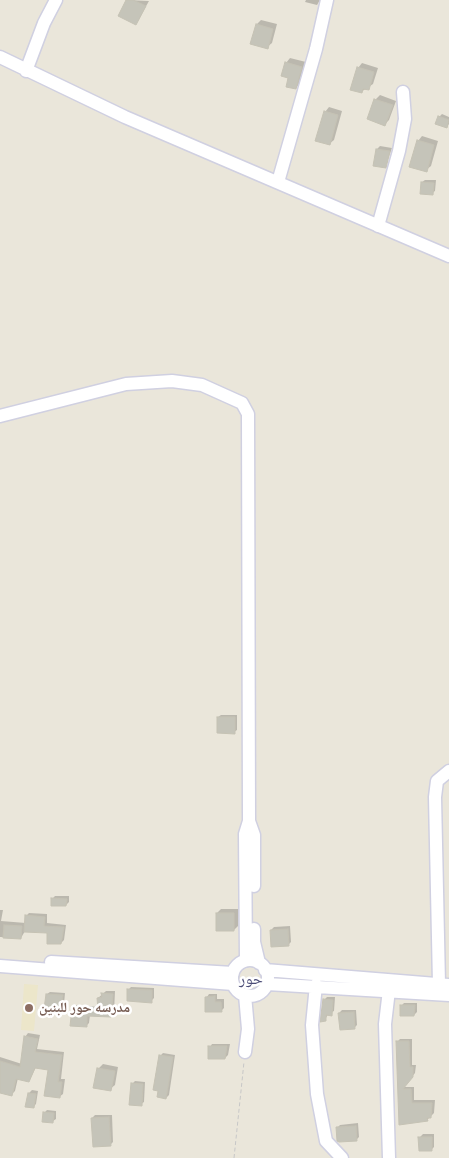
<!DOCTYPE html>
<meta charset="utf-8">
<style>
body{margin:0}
canvas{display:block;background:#eae6da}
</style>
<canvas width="449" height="1158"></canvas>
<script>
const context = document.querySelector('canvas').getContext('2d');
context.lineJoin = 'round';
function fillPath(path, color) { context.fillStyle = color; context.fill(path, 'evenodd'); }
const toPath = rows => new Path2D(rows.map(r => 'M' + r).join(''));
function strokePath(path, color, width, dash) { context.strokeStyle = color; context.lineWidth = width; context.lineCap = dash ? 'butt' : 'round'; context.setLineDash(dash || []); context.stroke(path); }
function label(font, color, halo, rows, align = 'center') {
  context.font = font + ' Raleway,"Noto Naskh Arabic",sans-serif'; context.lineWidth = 5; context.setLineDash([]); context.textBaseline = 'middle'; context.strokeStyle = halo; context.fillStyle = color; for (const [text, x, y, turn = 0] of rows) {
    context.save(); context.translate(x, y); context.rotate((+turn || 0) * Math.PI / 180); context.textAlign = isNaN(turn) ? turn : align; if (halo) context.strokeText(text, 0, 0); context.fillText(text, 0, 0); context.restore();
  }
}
const education = toPath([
 [24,984,38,985,34,1031,21,1030]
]);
const shadow = toPath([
 [127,0,149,1,136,24],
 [306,0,320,0,317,5,305,2],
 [261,20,277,24,272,43,267,47,257,24],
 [290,58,306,62,300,83,296,88,290,78,286,63],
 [362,63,378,68,373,84,361,92,358,68],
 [380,95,396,101,389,120,385,124,375,100],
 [329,107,342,111,334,140,329,144,325,112],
 [442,114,449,117,449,124,446,127,439,117],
 [422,136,438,141,431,166,426,170,418,141],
 [380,146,392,148,385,167,377,149],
 [425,180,436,180,435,191,432,193,422,182],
 [221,715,237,715,237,730,234,732,218,717],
 [55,896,69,896,69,902,66,905,52,899],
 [221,909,238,909,238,926,234,930,217,913],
 [0,910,3,910,1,921,26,923,26,916,29,913,47,914,47,923,66,925,64,940,61,943,49,932,25,931,21,938,0,937],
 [290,926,291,942,288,945,271,930,274,927],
 [131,987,154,988,154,998,151,1001,128,990],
 [106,991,115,991,114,1013,111,1016,90,1015,89,1023,86,1026,73,1008,76,1005,99,1007,98,998],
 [50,992,65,993,64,1004,61,1007,46,1008,47,994],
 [209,994,217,994,217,999,224,999,224,1008,221,1011,207,997],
 [327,997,335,997,334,1011,328,1014,325,1020,324,1000],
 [404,1003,417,1003,417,1012,414,1015,401,1006],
 [342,1010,356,1010,357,1025,354,1028,339,1013],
 [28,1033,40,1035,37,1049,64,1052,61,1079,65,1079,63,1094,59,1097,49,1069,36,1067,29,1081,18,1078,15,1091,11,1095,0,1092,0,1057,22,1064,25,1037],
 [400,1039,412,1039,412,1065,416,1065,415,1073,404,1087,414,1087,414,1100,435,1100,434,1113,427,1120,400,1124,397,1042],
 [212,1044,230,1044,228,1055,225,1058,210,1047],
 [163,1053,175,1055,169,1095,166,1098,160,1090,160,1056],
 [103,1064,118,1067,115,1085,110,1089,98,1069],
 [135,1081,145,1082,144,1102,141,1104,132,1084],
 [32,1090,38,1091,36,1104,33,1107,29,1093],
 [47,1110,56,1111,56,1119,53,1121,44,1113],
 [95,1115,112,1115,113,1142,110,1145,92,1118],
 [358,1123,359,1137,356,1140,337,1128,340,1125],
 [423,1134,434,1134,434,1147,431,1150,420,1137]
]);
const building = toPath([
 [126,0,133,0,146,6,136,25,118,16,126,0],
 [256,24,273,29,268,49,250,44,256,24],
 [285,62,302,67,296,89,286,87,288,78,281,76,285,62],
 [357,67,374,72,369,90,363,89,362,93,350,90,357,67],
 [374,99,393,105,385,126,367,119,374,99],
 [324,111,338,115,330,145,315,141,324,111],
 [438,116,449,120,447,128,435,124,438,116],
 [417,140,434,145,427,172,409,167,417,140],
 [376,149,390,151,386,168,373,166,376,149],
 [421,182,434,183,433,195,420,194,421,182],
 [217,717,235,717,235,734,217,733,217,717],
 [51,898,67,899,66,906,51,906,51,898],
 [216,913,234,913,234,931,216,931,216,913],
 [25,915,45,917,44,926,64,927,61,944,47,944,47,933,24,932,25,915],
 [4,925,22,926,21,939,3,938,4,925],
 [288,929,289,946,271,947,270,930,288,929],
 [127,989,152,990,152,1003,127,1001,127,989],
 [101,993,113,994,111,1017,87,1016,87,1027,70,1026,72,1008,98,1010,97,998,102,997,101,993],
 [46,994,63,995,61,1008,44,1009,46,994],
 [215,996,215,1002,221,1002,222,1012,205,1012,205,997,215,996],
 [323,999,333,1000,332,1016,326,1015,326,1021,320,1022,323,999],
 [400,1005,415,1005,414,1016,400,1016,400,1005],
 [354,1012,355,1029,340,1030,338,1013,354,1012],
 [24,1036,38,1039,35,1052,62,1055,58,1082,62,1082,60,1098,44,1096,48,1070,35,1068,29,1082,16,1079,12,1096,0,1093,0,1061,20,1067,24,1036],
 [396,1041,409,1041,410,1067,413,1067,413,1077,403,1089,411,1089,412,1103,432,1103,431,1118,427,1118,428,1121,399,1125,396,1041],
 [208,1046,227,1046,225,1059,208,1059,208,1046],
 [159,1055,173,1057,166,1099,157,1097,158,1091,153,1090,159,1055],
 [97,1068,115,1071,111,1091,93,1088,97,1068],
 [131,1083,143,1084,142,1106,129,1105,131,1083],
 [28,1093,36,1094,34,1108,25,1107,28,1093],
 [43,1112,54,1113,53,1123,42,1122,43,1112],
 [109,1117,111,1146,93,1147,91,1118,109,1117],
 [356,1126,357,1141,339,1142,337,1141,336,1127,356,1126],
 [418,1137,432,1137,432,1151,419,1151,418,1137]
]);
const path = toPath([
 [234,1158,244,1062]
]);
const minor = toPath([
 [0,57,125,117,449,256],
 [26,71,44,23,56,0],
 [278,182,316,49,327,0],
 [378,226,399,151,405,119,403,92],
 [0,416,126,384,172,381,202,385,242,403,248,414,249,821,245,834,246,960],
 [249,821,254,835,254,886],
 [254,929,254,942,259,963],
 '232 978a18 18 0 1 1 36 0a18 18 0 1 1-36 0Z',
 [51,962,233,973],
 [0,966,233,984],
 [265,970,449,985],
 [267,984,449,995],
 [439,984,435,797,437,781,449,771],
 [316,985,312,1025,317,1094,326,1141,342,1158],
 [245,995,248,1029,245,1052],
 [389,1158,385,1024,389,990]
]);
const markers = [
 [29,1008,5,"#8d6e63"]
];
const educationNames = [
 ["مدرسه حور للبنين",39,1008]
];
const quarterNames = [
 ["حور",251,979]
];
fillPath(education, '#ece6ca');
fillPath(shadow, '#0003');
fillPath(building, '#c5c4b9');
strokePath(building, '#c5c2b4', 1);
strokePath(minor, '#d0d0e1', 15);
strokePath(path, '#c7c7c7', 1, [4, 2.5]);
strokePath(minor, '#fff', 12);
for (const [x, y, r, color] of markers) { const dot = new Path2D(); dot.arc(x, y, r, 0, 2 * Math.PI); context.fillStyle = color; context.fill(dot); strokePath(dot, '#fff', 2); }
label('bold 14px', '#785e54', '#fff', educationNames, 'left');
label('16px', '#4b4c77', '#fff', quarterNames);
</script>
